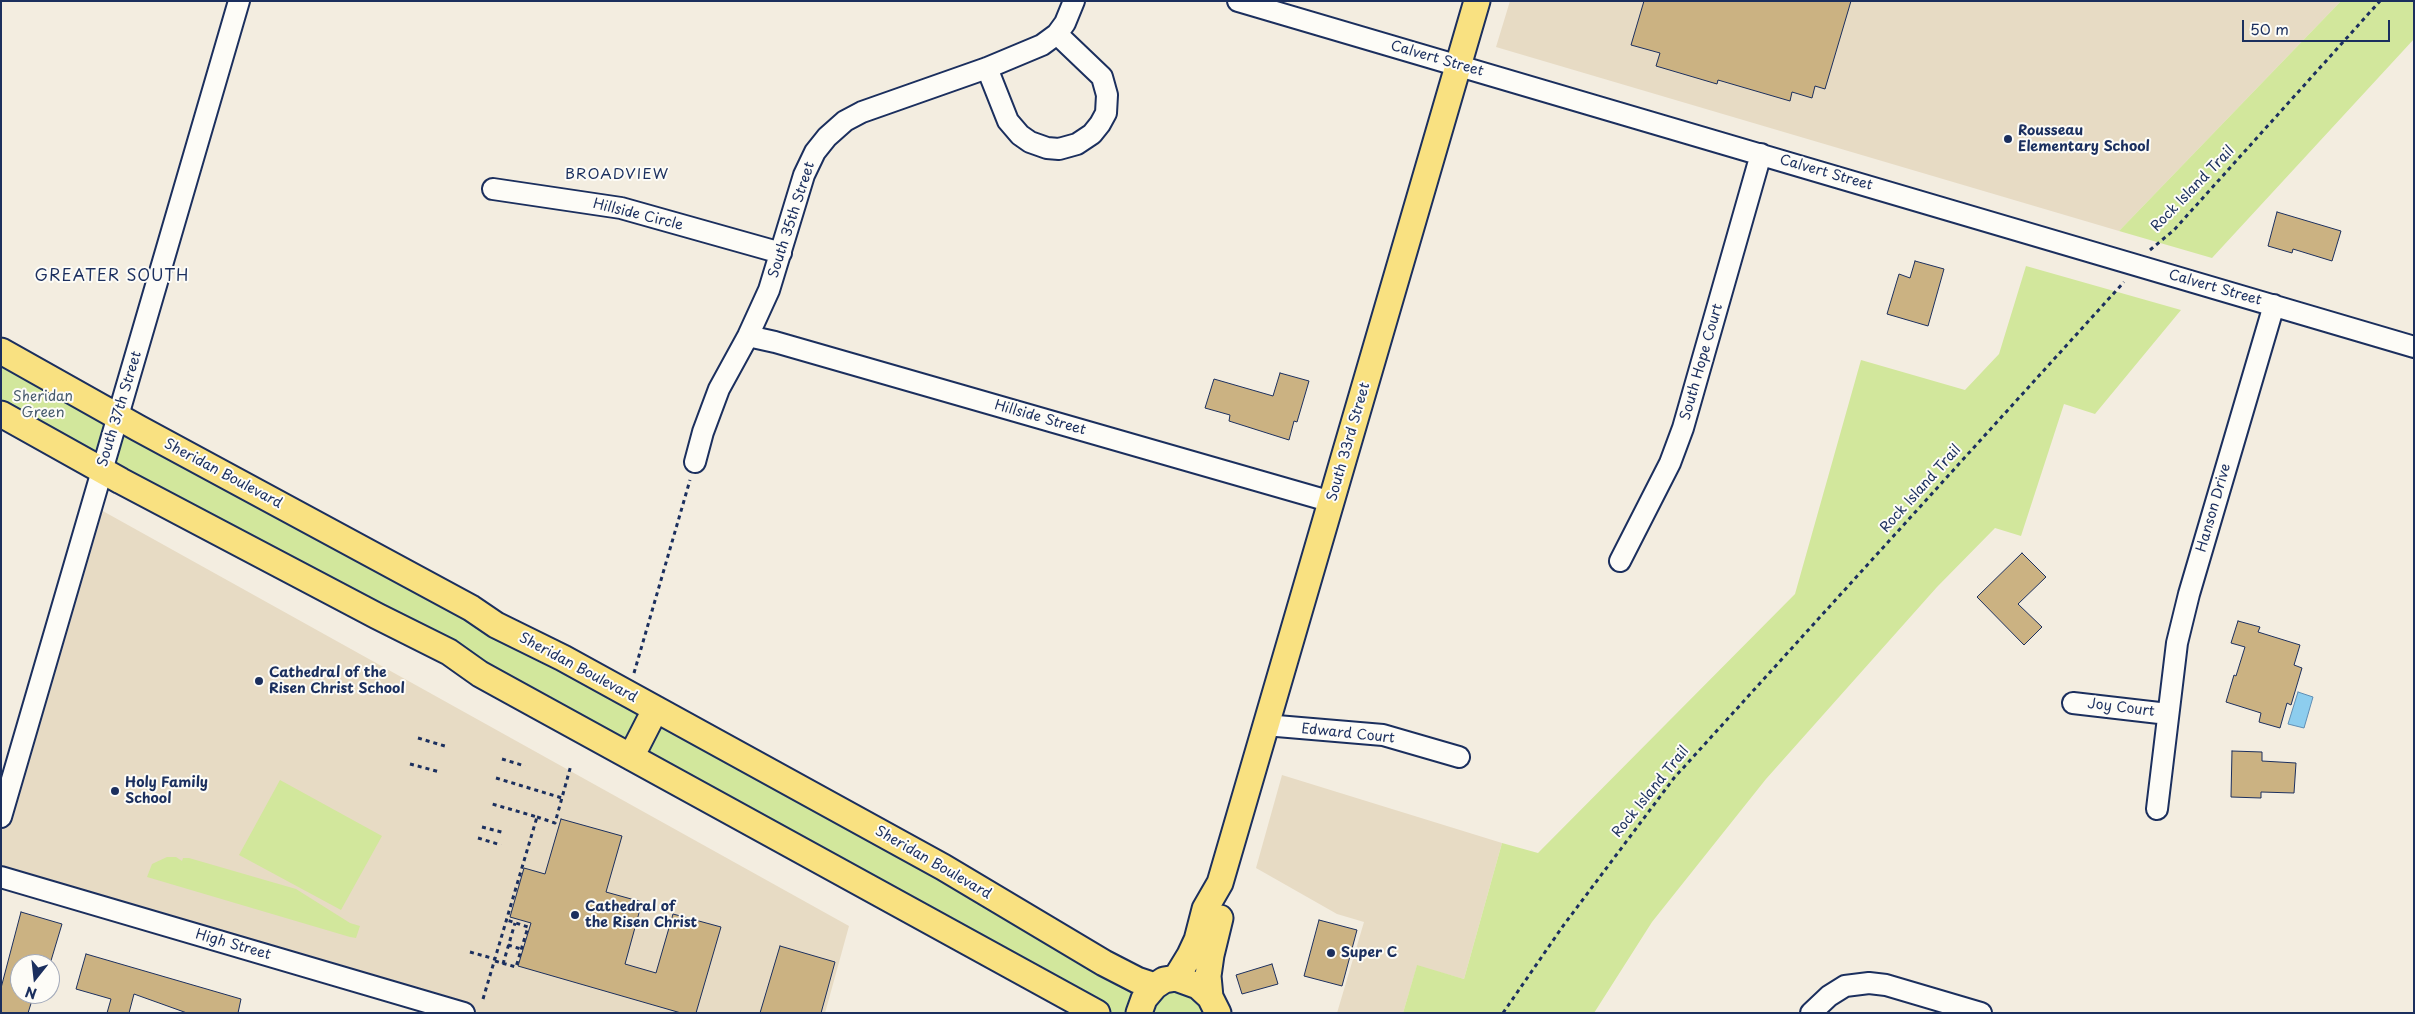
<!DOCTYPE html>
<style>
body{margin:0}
#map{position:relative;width:2415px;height:1014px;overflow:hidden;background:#f3ede0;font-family:"Playpen Sans",sans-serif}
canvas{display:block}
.frame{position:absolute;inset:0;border:2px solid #1b2f5e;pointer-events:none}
.north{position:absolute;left:10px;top:954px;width:50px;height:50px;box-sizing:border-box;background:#fdfcf7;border:1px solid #a3aaba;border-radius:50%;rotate:196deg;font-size:14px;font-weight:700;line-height:20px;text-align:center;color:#1b2f5e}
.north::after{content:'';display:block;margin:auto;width:18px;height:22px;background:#1b2f5e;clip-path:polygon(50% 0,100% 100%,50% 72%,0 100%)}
.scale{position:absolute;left:2242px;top:20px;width:148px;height:22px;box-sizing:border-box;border:2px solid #1b2f5e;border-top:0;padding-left:6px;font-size:15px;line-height:18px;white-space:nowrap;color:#1b2f5e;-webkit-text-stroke:4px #fdfcf7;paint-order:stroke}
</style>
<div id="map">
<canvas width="2415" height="1014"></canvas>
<div class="frame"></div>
<div class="north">N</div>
<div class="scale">50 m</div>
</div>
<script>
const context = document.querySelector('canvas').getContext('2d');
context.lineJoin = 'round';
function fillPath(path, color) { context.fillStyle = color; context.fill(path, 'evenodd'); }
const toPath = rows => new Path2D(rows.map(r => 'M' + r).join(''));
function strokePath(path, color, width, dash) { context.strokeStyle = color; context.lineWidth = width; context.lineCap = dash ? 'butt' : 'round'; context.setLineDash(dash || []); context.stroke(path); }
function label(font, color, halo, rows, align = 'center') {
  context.font = font + ' "Playpen Sans",sans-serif'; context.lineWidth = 4; context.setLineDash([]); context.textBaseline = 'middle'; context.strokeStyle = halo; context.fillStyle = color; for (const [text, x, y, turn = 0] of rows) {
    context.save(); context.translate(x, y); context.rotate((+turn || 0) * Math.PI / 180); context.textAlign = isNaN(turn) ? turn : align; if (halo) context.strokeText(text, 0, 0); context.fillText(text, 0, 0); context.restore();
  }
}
const built = toPath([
 [1510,1,2341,1,2119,231,1496,47],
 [92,505,849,926,825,1013,464,1013,1,877,1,817],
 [1282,775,1502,843,1464,979,1417,966,1403,1013,1337,1013,1364,922,1337,914,1256,868]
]);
const green = toPath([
 [2341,1,2414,1,2414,39,2212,258,2119,231],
 [2026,266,2181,310,2095,414,2064,404,2021,536,1995,528,1937,587,1766,779,1652,922,1594,1013,1403,1013,1417,965,1464,979,1502,843,1538,853,1795,594,1861,360,1965,390,1999,354],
 [1,351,943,867,1164,980,1218,1013,1097,1013,1,414],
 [280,780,382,836,341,910,239,855],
 [167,857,176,857,182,861,183,858,189,858,296,889,350,923,360,926,356,938,350,937,147,877,152,864]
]);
const water = toPath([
 [2298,692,2313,697,2304,728,2288,724,2298,692]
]);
const building = toPath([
 [1644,1,1851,1,1825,89,1815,86,1812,98,1792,92,1790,101,1718,80,1717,84,1656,66,1660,53,1631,45,1644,1],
 [2277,212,2341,231,2332,261,2293,249,2292,253,2268,246,2277,212],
 [1915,261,1944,269,1928,326,1887,314,1899,274,1910,278,1915,261],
 [1280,373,1309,381,1297,422,1294,421,1289,440,1229,421,1230,415,1205,408,1214,379,1273,396,1280,373],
 [2022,553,2046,577,2018,604,2042,627,2024,645,1977,597,2022,553],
 [2238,621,2260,627,2258,632,2300,645,2294,665,2302,668,2291,705,2287,703,2280,728,2259,722,2261,713,2226,702,2234,675,2236,676,2245,647,2231,643,2238,621],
 [2232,751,2262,752,2262,761,2296,763,2294,793,2261,792,2261,798,2231,797,2232,751],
 [561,819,622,836,606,892,642,902,625,964,656,973,673,914,721,927,696,1013,681,1013,518,966,531,923,510,917,524,868,545,874,561,819],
 [21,912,62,924,50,964,20,964,20,994,34,994,28,1013,1,1013,1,988,21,912],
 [1319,920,1357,930,1342,986,1304,976,1319,920],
 [780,946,835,962,821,1013,760,1013,780,946],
 [86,954,241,999,238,1013,187,1013,134,994,129,1013,107,1013,111,999,76,989,86,954],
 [1272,964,1278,984,1242,994,1236,975,1272,964]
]);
const path = toPath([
 [2150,250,2174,230,2380,1],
 [634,673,690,480],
 [418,738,448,747],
 [502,759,525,766],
 [410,764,440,772],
 [496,778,562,798],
 [537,817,555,823,571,765],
 [482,827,505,833],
 [478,838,501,845],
 [508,945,521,949],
 [470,952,495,959],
 [495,961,516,967,528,927,507,920],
 [503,964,515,923],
 [483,999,537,817,489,803],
 [1503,1013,1563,926,1674,778,2124,282]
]);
const minor = toPath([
 [1238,1,2414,347],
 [987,68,1008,121,1020,135,1030,142,1047,148,1059,149,1077,144,1092,134,1100,124,1106,113,1107,95,1102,77,1057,34],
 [493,189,621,208,781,253],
 [748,336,775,342,1332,502],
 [695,462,703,432,719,389,748,336,769,290,804,175,815,152,827,137,845,121,862,112,987,68,1042,45,1057,34,1065,23,1074,1],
 [1620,561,1670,463,1683,428,1761,154],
 [2073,703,2168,714],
 [1265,725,1383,735,1459,757],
 [2157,809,2177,643,2189,594,2274,305],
 [1,817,239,1],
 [1,877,464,1013],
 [1811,1013,1829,996,1845,986,1869,983,1886,985,1981,1013]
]);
const major = toPath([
 [1,351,138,428,471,608,496,625,563,658,943,867,1104,963,1137,980,1155,986],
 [1,414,121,481,377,616,449,652,480,674,520,696,1097,1013],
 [631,757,655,710],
 [1176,978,1190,955,1197,940,1205,909,1220,883,1477,1],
 [1210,997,1208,976,1211,955,1220,918],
 [1139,1013,1144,999,1155,986,1164,980,1176,978,1198,986,1210,997,1218,1013]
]);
const markers = [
 [2008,139,5,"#1b2f5e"],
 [259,681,5,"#1b2f5e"],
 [115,791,5,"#1b2f5e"],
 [575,915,5,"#1b2f5e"],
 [1331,953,5,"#1b2f5e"]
];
const streetNames = [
 ["Calvert Street",1437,59,16],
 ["Calvert Street",1826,173,16],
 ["Rock Island Trail",2193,189,-46],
 ["Hillside Circle",638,215,14],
 ["South 35th Street",792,220,-72],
 ["Calvert Street",2215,288,16],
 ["South Hope Court",1702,362,-74],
 ["South 37th Street",120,409,-73],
 ["Hillside Street",1040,418,16],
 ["South 33rd Street",1349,442,-74],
 ["Sheridan Boulevard",223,474,28],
 ["Rock Island Trail",1921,489,-48],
 ["Hanson Drive",2214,508,-74],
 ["Sheridan Boulevard",578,668,28],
 ["Joy Court",2121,708,7],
 ["Edward Court",1348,734,6],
 ["Rock Island Trail",1651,792,-51],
 ["Sheridan Boulevard",933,863,30],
 ["High Street",233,945,16]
];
const poiNames = [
 ["Rousseau",2018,131],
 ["Elementary School",2018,147],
 ["Cathedral of the",269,673],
 ["Risen Christ School",269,689],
 ["Holy Family",125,783],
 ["School",125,799],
 ["Cathedral of",585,907],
 ["the Risen Christ",585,923],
 ["Super C",1341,953]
];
const parkNames = [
 ["Sheridan",43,397],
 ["Green",43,413]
];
const neighbourhoodNames = [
 ["BROADVIEW",617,175]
];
const quarterNames = [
 ["GREATER SOUTH",112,277]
];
fillPath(built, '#e7dbc4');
fillPath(green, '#d2e79c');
fillPath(water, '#8dcdee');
strokePath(water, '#5f8eb4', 1);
fillPath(building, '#cbb282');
strokePath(building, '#1b2f5e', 1);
strokePath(minor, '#1b2f5e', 24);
strokePath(major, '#1b2f5e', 29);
strokePath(path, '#1b2f5e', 3, [4, 4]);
strokePath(minor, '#fdfcf7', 20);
strokePath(major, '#f9e181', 25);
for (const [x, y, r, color] of markers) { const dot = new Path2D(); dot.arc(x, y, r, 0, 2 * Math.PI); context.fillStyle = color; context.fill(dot); strokePath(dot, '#fdfcf7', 2); }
label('14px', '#1b2f5e', '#fdfcf7', streetNames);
label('bold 14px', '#1b2f5e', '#fdfcf7', poiNames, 'left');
label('14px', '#495d6e', '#fdfcf7', parkNames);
context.letterSpacing = '1px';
label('15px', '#1b2f5e', '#fdfcf7', neighbourhoodNames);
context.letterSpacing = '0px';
context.letterSpacing = '1px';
label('16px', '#1b2f5e', '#fdfcf7', quarterNames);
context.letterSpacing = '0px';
</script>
